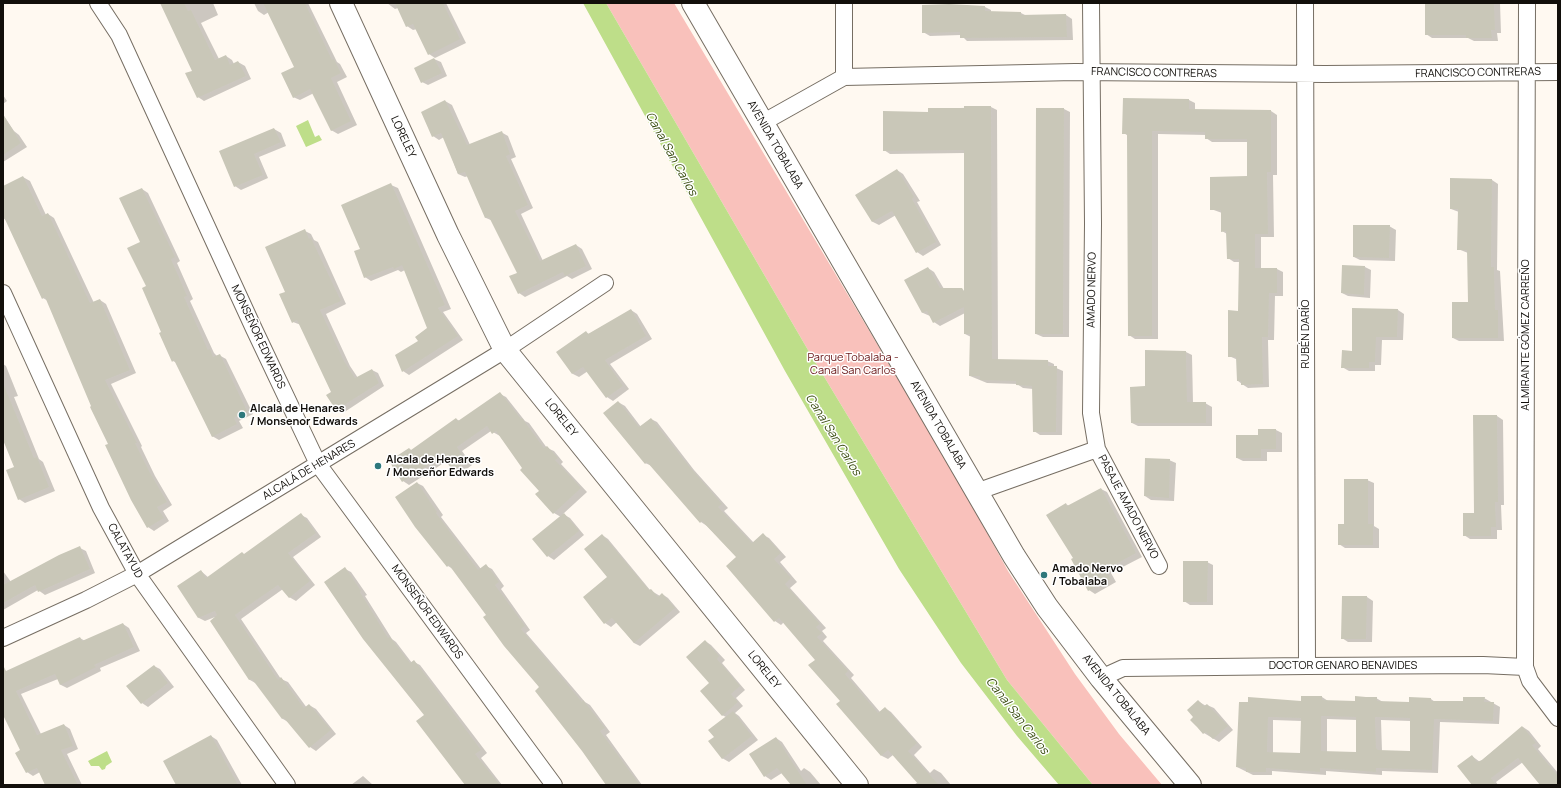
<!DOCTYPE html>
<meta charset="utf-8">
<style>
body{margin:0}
#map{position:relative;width:1561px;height:788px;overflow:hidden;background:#fff9f1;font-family:Manrope,sans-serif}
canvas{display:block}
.frame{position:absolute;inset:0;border:4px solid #120f0b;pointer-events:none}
</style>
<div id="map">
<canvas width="1561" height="788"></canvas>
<div class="frame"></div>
</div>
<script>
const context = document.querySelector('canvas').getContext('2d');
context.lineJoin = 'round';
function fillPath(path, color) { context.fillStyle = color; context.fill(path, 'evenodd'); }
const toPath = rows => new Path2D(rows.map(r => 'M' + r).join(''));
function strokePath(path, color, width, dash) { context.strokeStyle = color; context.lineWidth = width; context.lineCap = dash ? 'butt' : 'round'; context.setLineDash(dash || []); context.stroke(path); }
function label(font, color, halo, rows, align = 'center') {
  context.font = font + ' Manrope,sans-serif'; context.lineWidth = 3; context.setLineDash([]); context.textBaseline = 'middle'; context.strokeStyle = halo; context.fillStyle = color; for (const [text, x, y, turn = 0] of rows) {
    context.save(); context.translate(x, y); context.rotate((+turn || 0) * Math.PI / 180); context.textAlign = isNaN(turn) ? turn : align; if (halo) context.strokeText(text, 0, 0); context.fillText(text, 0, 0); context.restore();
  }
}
const green = toPath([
 [606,3,674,3,957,478,1008,571,1075,674,1119,734,1162,785,1093,785,1007,680,808,350]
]);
const water = toPath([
 [583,3,606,3,808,350,1007,680,1093,785,1059,785,1017,736,961,663,899,569,785,371],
 [308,120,315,137,319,135,322,140,306,147,296,126],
 [107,751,112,762,106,766,105,769,102,770,99,766,91,766,88,761]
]);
const shadow = toPath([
 [161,3,213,3,218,15,201,23,219,59,226,56,232,60,234,64,238,62,245,66,251,79,204,101,198,97,193,71],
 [254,3,308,3,337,62,340,64,347,77,337,82,357,125,338,134,331,130,314,93,300,100,293,97,295,67,269,12,264,15,258,11],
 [387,3,446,3,466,43,435,58,429,54,417,29,413,30,407,26,398,8,395,9],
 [1426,3,1500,3,1501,33,1497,33,1498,41,1474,41,1468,38,1432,38,1426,34],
 [985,7,991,10,991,12,1021,13,1027,16,1066,15,1072,19,1073,40,967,41,961,35,930,36,923,32],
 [434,59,441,62,447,76,428,85,422,82],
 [3,95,7,101,3,104],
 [1189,100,1195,103,1195,110,1271,111,1277,115,1277,175,1273,175,1274,237,1261,237,1261,269,1277,269,1283,272,1283,296,1275,296,1274,340,1268,340,1269,387,1248,388,1242,384,1238,381,1238,360,1229,356,1239,312,1239,262,1234,262,1228,258,1227,234,1222,231,1222,213,1211,209,1248,177,1248,142,1212,142,1206,138,1206,135,1158,134,1158,339,1135,339,1129,335,1128,136,1124,133],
 [445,101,452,105,470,145,501,132,508,136,516,157,511,159,533,208,521,214,543,261,576,245,582,249,592,269,572,279,567,276,525,297,519,293,511,277,518,273,493,221,486,218,468,176,465,177,458,174,444,137,439,140,433,136],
 [991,107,997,110,998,360,1047,361,1054,364,1054,367,1063,371,1062,435,1040,435,1034,431,1033,389,1023,388,1017,384,987,383,970,376,971,337,965,334,965,313,940,326,934,322,930,316,923,313,906,280,928,268,934,272,944,289,965,291,965,153,890,154,884,150,929,113,929,109],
 [1064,109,1070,112,1069,337,1043,337,1036,334],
 [3,115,14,131,19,135,27,147,3,162],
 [274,129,281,133,286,146,259,157,268,178,241,190,235,186,221,152],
 [897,170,903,174,920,201,917,202,941,245,923,256,917,252,896,215,879,225,873,222,857,195],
 [23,177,30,181,46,215,48,214,54,218,94,303,100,300,106,304,136,373,111,384,142,446,141,447,155,476,172,505,163,511,169,521,154,531,148,527,109,444,48,301,43,298,6,220,3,218,3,187],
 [1492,180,1498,184,1497,270,1500,271,1504,341,1459,341,1453,338,1469,303,1468,253,1458,249,1459,212,1451,209],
 [391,185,398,188,451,309,443,312,463,340,409,375,403,371,429,328,405,270,401,272,398,270,371,281,365,277,361,249],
 [142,189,148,193,180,261,177,263,193,299,190,301,214,353,217,356,219,355,226,359,253,414,239,421,243,428,219,440,212,436,177,363,173,361,147,287,141,243],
 [1389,226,1396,230,1395,261,1360,260,1354,257],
 [305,231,311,234,314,240,318,242,346,304,326,314,350,366,358,378,372,370,378,373,384,386,343,413,337,409,328,395,332,392,301,325,293,322,286,292],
 [1365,267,1371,270,1370,298,1348,296,1342,293],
 [631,310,637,314,652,339,610,364,629,389,613,401,607,397,588,371,579,377,573,374,558,352,586,332,589,334],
 [1398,310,1404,314,1403,340,1382,340,1381,365,1375,365,1375,371,1349,371,1342,367,1353,352],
 [1146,351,1186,352,1192,355,1193,403,1205,403,1212,407,1212,426,1138,426,1132,423,1146,387],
 [3,364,6,366,18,396,14,397,39,459,43,462,55,491,25,503,19,499,15,467,3,437],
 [500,394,506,397,525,421,529,423,547,448,554,451,563,462,561,464,587,492,563,514,570,518,584,535,554,560,548,556,561,517,554,513,537,494,541,491,500,436,491,431,462,451,472,465,460,474,453,470,447,461,409,485,403,481,409,449,412,451,456,419,460,421],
 [618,402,625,406,641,427,651,419,657,422,694,470,728,508,724,511,754,543,763,535,769,538,786,557,780,562,797,582,790,588,826,628,822,631,827,637,823,641,854,675,851,678,880,712,885,708,891,712,922,747,914,755,930,773,934,769,941,773,951,785,914,785,918,782,893,755,888,759,882,756,838,704,841,701,816,660,784,622,781,625,775,621,727,566,737,557,707,526,701,522,652,466,645,463],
 [1474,416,1497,416,1503,420,1504,505,1501,505,1502,530,1497,530,1497,539,1470,539,1464,535,1475,514],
 [1276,430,1282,433,1282,452,1267,452,1267,461,1243,461,1237,458,1259,436],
 [1169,460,1176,463,1174,501,1151,500,1145,496],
 [1367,480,1374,483,1374,526,1379,529,1379,548,1345,548,1339,544,1345,525],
 [417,483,423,486,443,515,441,517,481,569,486,566,492,569,504,586,501,589,530,630,526,633,585,702,590,705,610,732,606,735,642,785,607,785,540,688,453,569,448,566],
 [1101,489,1107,492,1142,557,1111,573,1116,582,1095,594,1089,590,1074,559,1066,504,1069,506],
 [301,515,307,518,321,537,293,557,315,585,296,601,289,597,283,589,241,619,281,679,288,682,307,708,309,705,316,709,336,734,316,751,310,747,288,722,283,719,257,684,250,680,215,617,205,621,199,618,178,586,201,571,209,578,245,555],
 [602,535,608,539,650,590,660,596,662,594,668,598,680,612,640,646,634,643,617,622,611,627,605,623,584,597,609,577],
 [80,548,86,551,95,573,45,595,38,590,3,610,3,571,11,582],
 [1207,562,1213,565,1213,605,1190,605,1184,601],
 [345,569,351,572,367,595,365,596,392,639,396,642,412,663,414,662,420,665,487,753,481,758,502,785,466,785],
 [1367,597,1373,601,1372,642,1348,642,1342,638],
 [123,624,129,628,140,651,100,668,101,671,67,688,61,685,58,679,21,694,41,734,64,725,70,729,78,749,67,754,82,785,46,785,40,772,33,776,27,772,22,751,3,712,3,674,80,638,85,641],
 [705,641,711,645,725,660,722,663,745,690,736,698,743,706,735,713,739,716,758,740,729,762,722,758,715,737,726,717,722,715,710,683],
 [154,666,160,669,174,687,148,707,142,703],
 [1322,697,1328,701,1356,702,1376,698,1383,702,1410,703,1431,699,1435,702,1464,702,1484,698,1500,707,1499,724,1440,722,1438,773,1382,771,1382,775,1326,771,1326,775,1272,771,1272,775,1253,775,1237,767,1240,703,1302,702],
 [1327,719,1357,720,1357,753,1327,752],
 [1273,720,1302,721,1301,754,1273,753],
 [1381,720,1411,721,1411,752,1382,751],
 [1198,701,1206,706,1207,705,1214,708,1233,730,1219,742,1204,733,1194,718],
 [1523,727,1529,731,1541,746,1538,749,1558,773,1558,785,1542,785,1523,762,1496,782,1498,785,1474,785,1472,756,1480,762,1482,760],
 [211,736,217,740,242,785,178,785],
 [776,738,782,742,801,771,804,768,810,772,821,785,792,785,782,773,771,780,765,776],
 [363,776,373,785,351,785]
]);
const building = toPath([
 [160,3,184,3,188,11,191,10,215,60,226,55,230,65,238,61,246,76,197,98,185,73,192,71],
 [263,3,305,3,332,60,334,59,341,73,331,78,351,121,331,131,310,89,293,98,281,73,294,67],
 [395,3,443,3,460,39,428,55,413,24,406,27],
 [1425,3,1494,3,1495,30,1491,30,1492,38,1466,38,1466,35,1425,35],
 [949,4,985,6,985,11,1021,12,1021,15,1066,14,1067,37,960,38,960,32,922,33,922,5],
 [434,58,442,73,421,83,414,68],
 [1123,98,1189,99,1189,109,1271,110,1271,172,1267,172,1268,234,1255,234,1255,268,1277,268,1277,293,1269,293,1268,337,1262,337,1263,384,1241,385,1241,381,1237,381,1236,357,1228,357,1228,310,1238,311,1239,259,1227,259,1226,231,1221,232,1221,210,1210,210,1210,177,1247,176,1247,139,1205,139,1205,132,1152,131,1152,336,1128,336,1127,134,1122,134],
 [445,100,467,145,502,131,510,154,506,156,528,205,515,211,540,261,576,244,586,266,565,276,563,272,518,294,509,276,517,273,489,217,485,218,465,172,458,174,441,133,432,137,421,112],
 [964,106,991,106,992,359,1048,360,1048,366,1057,366,1056,432,1033,432,1032,386,1016,385,1016,381,980,380,980,376,969,376,970,334,964,334,964,307,933,323,927,311,922,313,904,280,928,267,940,288,962,288,964,291,964,150,883,151,883,111,928,112,928,108,964,108],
 [1036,108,1064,108,1063,334,1035,334],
 [3,114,21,143,3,155],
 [274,128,281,142,254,154,263,175,234,187,219,151],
 [897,169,914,197,912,199,936,242,916,253,892,211,872,222,855,195],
 [23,176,42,216,48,213,90,303,100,299,130,370,105,380,137,443,135,443,149,471,167,502,157,507,164,518,147,528,131,500,105,445,108,444,90,407,91,406,45,297,42,299,3,215,3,186],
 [1450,178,1492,179,1491,267,1494,267,1495,310,1498,310,1498,338,1452,338,1452,302,1468,302,1467,250,1457,250,1458,209,1450,209],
 [391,183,445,305,438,308,458,336,402,372,395,355,418,341,415,337,427,328,402,265,394,269,393,267,364,278,354,251,360,249,341,205],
 [142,188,175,257,171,259,187,296,184,297,208,350,210,349,213,357,220,354,247,411,234,418,237,424,212,437,174,360,172,362,159,333,161,332,142,288,146,286,127,248,140,242,119,198],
 [1353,225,1390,225,1389,258,1353,257],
 [305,229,309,239,311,238,341,301,320,310,344,361,355,378,372,369,379,383,336,410,326,395,331,392,297,320,292,323,279,294,285,292,265,247],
 [1342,265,1365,266,1364,295,1341,293],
 [1352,308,1398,309,1397,337,1376,337,1375,362,1369,362,1369,368,1341,368,1342,350,1352,351],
 [631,309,646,336,605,360,623,386,606,398,583,367,572,374,556,352,586,331,588,334],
 [1145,350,1186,351,1187,402,1206,402,1206,423,1131,423,1130,387,1145,386],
 [3,383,34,458,37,457,49,487,18,500,6,470,14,467,3,440],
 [500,392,521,419,522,418,544,448,547,446,558,458,555,460,581,488,553,514,535,494,539,491,520,470,522,468,496,431,492,434,487,426,457,447,466,461,453,471,442,456,402,482,389,461,409,448,411,450,456,418,458,421],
 [618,401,639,427,651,418,688,465,722,504,718,507,752,543,763,533,781,553,774,559,791,578,785,584,820,624,816,627,822,633,817,637,848,671,845,674,878,713,885,707,917,743,908,751,939,785,919,785,888,750,881,756,836,704,840,701,808,665,815,660,779,618,774,622,726,566,736,557,702,521,700,523,647,462,645,464,603,413],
 [1473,415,1497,415,1498,502,1495,502,1496,527,1491,527,1491,536,1463,536,1463,513,1474,513],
 [1258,429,1276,429,1276,449,1261,449,1261,458,1236,458,1236,435,1258,435],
 [1145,458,1170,459,1169,498,1144,496],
 [1344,479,1368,479,1368,524,1373,524,1373,545,1338,545,1338,524,1344,524],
 [417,482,437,512,436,513,478,570,486,564,499,582,495,585,525,626,521,629,582,702,583,700,605,728,600,731,640,785,606,785,582,751,535,691,539,687,504,646,483,617,486,615,449,565,447,567,415,527,395,497],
 [1101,488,1136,553,1105,570,1111,579,1088,591,1071,559,1073,558,1046,515,1066,503,1067,506],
 [301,513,316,533,288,553,310,581,289,598,278,585,235,615,278,680,281,677,304,708,309,704,331,730,309,748,284,718,282,719,252,679,249,680,210,621,217,615,215,611,198,618,177,586,201,570,206,578,242,552,244,554],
 [564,513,579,531,547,557,532,539],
 [602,534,649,590,651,589,658,597,662,593,675,608,634,643,612,618,604,624,583,597,607,577,584,549],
 [80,546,90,569,38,592,35,585,3,603,3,585,59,555],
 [1183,561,1208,561,1207,602,1183,602],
 [345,567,361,591,360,592,388,638,390,637,410,663,414,660,432,684,481,750,475,754,500,785,465,785,416,721,424,715,363,639,324,582],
 [1342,596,1367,596,1366,639,1341,639],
 [123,623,134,647,94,665,96,667,60,685,55,674,16,691,37,735,64,724,73,746,61,750,78,785,45,785,37,768,26,773,15,753,20,750,3,715,3,665,6,671,80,637,82,641],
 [705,640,719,656,717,659,740,686,731,694,738,702,722,716,700,691,709,683,686,657],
 [154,665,168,683,141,704,126,686],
 [1301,696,1322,696,1322,700,1355,701,1355,696,1366,697,1377,697,1377,701,1409,702,1409,697,1431,698,1431,701,1463,701,1463,697,1485,697,1484,702,1494,702,1493,721,1434,719,1432,770,1376,768,1376,772,1320,768,1320,772,1266,768,1266,772,1246,772,1246,768,1236,767,1239,702,1248,702,1248,697,1301,701],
 [1321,716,1356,717,1356,752,1321,751],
 [1268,717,1301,718,1300,753,1267,752],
 [1375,717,1410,718,1410,751,1378,750,1376,748],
 [1198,700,1204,706,1207,704,1228,726,1213,739,1206,732,1203,734,1197,727,1190,720,1193,717,1187,710],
 [733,711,752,736,722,759,708,741,714,737,708,730],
 [1522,726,1536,743,1532,745,1558,776,1558,785,1540,785,1518,758,1491,778,1496,785,1472,785,1457,766,1472,755,1477,762,1482,760],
 [211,735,238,785,176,785,163,761],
 [776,737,807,785,791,785,777,768,764,777,749,754]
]);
const street = toPath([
 [98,3,119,35,254,329,318,464,554,785],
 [844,3,844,77],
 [1091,3,1093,224,1091,413,1097,449,1159,566],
 [1305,3,1307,666],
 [1527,3,1525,667,1530,681,1558,718],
 [762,123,844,77,1075,72,1325,74,1558,72],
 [3,293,101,508,137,574,287,785],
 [976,492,1097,449],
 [3,638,86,600,137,574,505,350,605,283],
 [1101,678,1123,668,1307,666,1483,665,1525,667]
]);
const secondary = toPath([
 [341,3,448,235,505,350,857,785],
 [693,3,1014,556,1047,607,1101,678,1190,785]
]);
const markers = [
 [242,415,4,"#2e787c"],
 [378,466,4,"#2e787c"],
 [1044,575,4,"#2e787c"]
];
const streetNames = [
 ["FRANCISCO CONTRERAS",1154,73,1],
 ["FRANCISCO CONTRERAS",1478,73,-1],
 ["LORELEY",403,137,65],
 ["AVENIDA TOBALABA",775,145,60],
 ["AMADO NERVO",1092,290,-89],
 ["RUBÉN DARÍO",1306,334,-90],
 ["ALMIRANTE GÓMEZ CARREÑO",1526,335,-90],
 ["MONSEÑOR EDWARDS",258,337,65],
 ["LORELEY",561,418,51],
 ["AVENIDA TOBALABA",938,425,60],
 ["ALCALÁ DE HENARES",309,470,-31],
 ["PASAJE AMADO NERVO",1128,507,62],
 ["CALATAYUD",125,551,61],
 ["MONSEÑOR EDWARDS",427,612,54],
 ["DOCTOR GENARO BENAVIDES",1343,666],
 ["LORELEY",764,670,51],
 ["AVENIDA TOBALABA",1116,695,51]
];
const parkNames = [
 ["Parque Tobalaba -",853,358],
 ["Canal San Carlos",853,371]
];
const poiNames = [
 ["Alcala de Henares",250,409],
 ["/ Monsenor Edwards",250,422],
 ["Alcala de Henares",386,460],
 ["/ Monseñor Edwards",386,473],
 ["Amado Nervo",1052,569],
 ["/ Tobalaba",1052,582]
];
const waterNames = [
 ["Canal San Carlos",671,154,61],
 ["Canal San Carlos",833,435,58],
 ["Canal San Carlos",1017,716,52]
];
fillPath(green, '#f9c1bb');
fillPath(water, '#bede89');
fillPath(shadow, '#0003');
fillPath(building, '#c9c7b8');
strokePath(street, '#766e63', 18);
strokePath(secondary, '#766e63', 24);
strokePath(street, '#fff', 16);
strokePath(secondary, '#fff', 22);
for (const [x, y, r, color] of markers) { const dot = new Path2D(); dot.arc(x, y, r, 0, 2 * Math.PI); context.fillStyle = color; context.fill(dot); strokePath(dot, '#fff', 1.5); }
label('11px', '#120f0b', '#fff', streetNames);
label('11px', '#681516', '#fff', parkNames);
label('bold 11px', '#120f0b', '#fff', poiNames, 'left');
label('italic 12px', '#3b4e12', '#fff', waterNames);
</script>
